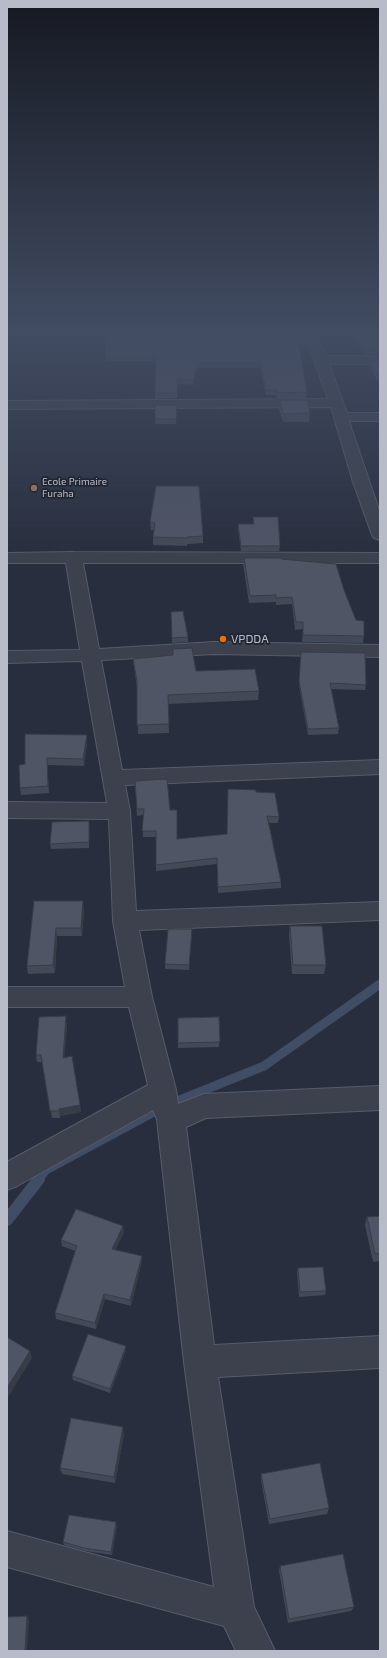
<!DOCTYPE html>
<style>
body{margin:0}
#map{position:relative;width:387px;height:1658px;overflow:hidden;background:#282e3d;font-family:"Exo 2",sans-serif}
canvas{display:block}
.frame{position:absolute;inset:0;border:8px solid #b8bcc8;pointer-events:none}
</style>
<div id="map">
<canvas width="387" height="1658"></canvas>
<div class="frame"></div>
</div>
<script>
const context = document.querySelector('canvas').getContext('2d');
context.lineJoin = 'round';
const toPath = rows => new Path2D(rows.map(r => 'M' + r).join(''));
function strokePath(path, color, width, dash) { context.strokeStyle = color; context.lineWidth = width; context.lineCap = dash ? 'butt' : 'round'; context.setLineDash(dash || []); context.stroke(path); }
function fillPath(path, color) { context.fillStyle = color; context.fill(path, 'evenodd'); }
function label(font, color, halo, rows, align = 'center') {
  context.font = font + ' "Exo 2",sans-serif'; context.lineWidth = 3.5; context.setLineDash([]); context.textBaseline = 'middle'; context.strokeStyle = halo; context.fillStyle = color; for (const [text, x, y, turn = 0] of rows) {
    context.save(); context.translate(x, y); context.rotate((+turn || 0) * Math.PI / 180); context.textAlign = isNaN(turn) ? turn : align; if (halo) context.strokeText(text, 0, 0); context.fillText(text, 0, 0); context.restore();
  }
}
const streamFar1 = toPath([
 [38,1180,46,1170,165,1106,264,1066,380,984]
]);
const stream = toPath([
 [7,1220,39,1179]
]);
const minor = toPath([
 [303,332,315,332,326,356,380,356,380,364,329,364,347,413,380,413,380,421,349,421,380,513,380,540,374,538,372,535,353,482,331,407,7,409,7,401,328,399,308,344,163,342,159,341,157,338,159,335,163,334,304,336,303,332],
 [73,552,380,553,380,563,83,563,99,649,214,642,380,645,380,657,214,654,101,660,122,770,380,760,380,774,125,785,130,811,136,911,380,902,380,920,139,930,152,997,176,1090,178,1104,204,1094,380,1086,380,1110,206,1118,186,1127,214,1345,380,1336,380,1368,218,1377,254,1607,275,1651,236,1651,224,1626,7,1567,7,1531,214,1587,184,1362,157,1120,153,1110,17,1186,7,1190,7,1162,148,1085,129,1007,7,1007,7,987,125,987,113,921,109,819,7,818,7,802,107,803,82,661,7,663,7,651,80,650,66,563,7,563,7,553,73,552]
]);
const wall = toPath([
 [104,332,295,332,295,334,163,332,158,334,157,336,159,338,163,339,298,340,307,392,306,398,277,398,276,395,266,395,260,368,198,368,193,385,178,384,177,398,155,399,156,361,106,361],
 [351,332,380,332,380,354,363,354],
 [380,360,380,384,369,366,370,361],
 [280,400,310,413,309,422,283,422,279,409],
 [155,405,177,405,176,424,155,424],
 [156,486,203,536,203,543,187,544,187,546,153,545,153,537,154,530,151,530,150,522],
 [253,517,280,546,279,551,241,551,238,529,238,524,253,524],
 [244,558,281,559,344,590,356,620,364,636,363,643,302,642,303,629,295,630,292,604,276,605,276,602,249,603,243,564],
 [171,612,188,637,188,642,172,643],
 [301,652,366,685,365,690,331,689,339,728,338,734,308,735,299,686],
 [133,659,196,671,259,691,258,700,168,704,169,733,138,734,137,688,134,667],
 [87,742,84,766,47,765,49,793,21,795,20,788,25,764],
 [135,781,170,810,177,839,227,834,256,792,279,817,278,823,269,823,281,882,281,888,218,893,217,864,156,871,156,837,143,837,143,815,137,816],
 [89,821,89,848,51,849,50,844],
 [34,901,84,909,82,936,57,936,55,973,28,974,27,966],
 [290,926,326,965,324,974,292,974,289,935],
 [192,934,189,970,165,969,165,964],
 [219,1017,219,1047,178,1048,178,1018],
 [67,1024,64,1058,80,1105,81,1112,60,1116,60,1118,52,1118,42,1062,37,1062,36,1055],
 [380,1216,380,1261,373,1262,365,1225,367,1217],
 [124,1232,115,1250,142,1262,131,1306,105,1299,96,1329,56,1319,55,1313,75,1251,62,1246,61,1240],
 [298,1268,326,1291,325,1295,299,1297,297,1272],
 [126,1350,110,1393,73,1380,72,1376],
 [124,1434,115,1483,62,1474,60,1468],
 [261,1474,329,1508,327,1514,269,1524,261,1480],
 [117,1525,112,1555,85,1551,64,1545,63,1542],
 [280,1566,354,1607,351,1611,288,1623,279,1571]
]);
const shadedWall = toPath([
 [157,332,163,332,158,334,156,339,156,334],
 [198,363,198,368,193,385,193,380],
 [87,735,87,742,84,766,83,759],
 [89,821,90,826,89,848],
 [83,901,84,909,82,936,81,928],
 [56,928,57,936,55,973,53,965],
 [66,1016,67,1024,64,1066,63,1058],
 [80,1105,81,1112,60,1116,60,1118,59,1109],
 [123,1226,124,1232,113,1255,112,1249],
 [142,1256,142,1262,131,1306,130,1300],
 [104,1294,105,1299,96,1329,95,1323],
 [126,1346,126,1350,110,1393,110,1389],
 [30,1351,32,1358,7,1399,7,1388],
 [123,1427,124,1434,115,1483,114,1477],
 [116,1522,117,1525,112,1555,111,1552],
 [27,1616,29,1621,27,1651,25,1651]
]);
const building = toPath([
 [104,332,157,332,156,334,159,338,163,339,298,340,307,392,277,393,276,390,266,390,260,363,198,363,193,380,178,379,177,393,155,393,156,356,106,356,104,332],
 [353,332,380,332,380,350,363,350,353,332],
 [380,360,380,378,370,361,380,360],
 [280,400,308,400,310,413,283,414,280,400],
 [155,405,177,405,176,419,155,419,155,405],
 [156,486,199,486,203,536,187,537,187,538,153,537,155,523,150,522,156,486],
 [253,517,278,517,280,546,241,546,238,524,254,524,253,517],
 [244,558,281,558,281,559,336,564,344,590,356,620,364,621,364,636,303,635,303,622,296,622,292,597,276,598,276,595,250,596,244,558],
 [183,611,188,637,172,638,171,612,183,611],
 [192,648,196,671,255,669,259,691,168,695,169,724,137,725,137,681,133,659,173,655,173,649,192,648],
 [301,652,365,653,366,685,330,683,339,728,308,729,299,681,301,652],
 [25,734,87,735,83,759,47,758,48,786,20,788,19,765,25,764,25,734],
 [167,779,170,810,177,810,177,839,227,834,228,789,256,790,256,792,275,793,279,817,267,816,281,882,218,887,217,858,156,865,156,831,142,831,144,809,137,809,135,781,167,779],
 [89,821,89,842,50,844,52,822,89,821],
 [34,901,83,901,81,928,56,928,53,965,27,966,34,901],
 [290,926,322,926,326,965,293,965,290,926],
 [168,929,192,929,189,965,165,964,168,929],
 [66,1016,63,1058,72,1056,80,1105,59,1109,59,1111,50,1111,41,1055,36,1055,39,1017,66,1016],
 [219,1017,220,1042,178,1043,178,1018,219,1017],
 [76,1209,123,1226,112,1249,142,1256,130,1300,104,1294,95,1323,55,1313,77,1246,61,1240,76,1209],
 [380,1216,380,1253,375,1254,367,1217,380,1216],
 [323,1267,326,1291,300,1292,298,1268,323,1267],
 [88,1334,126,1346,110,1389,72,1376,88,1334],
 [7,1337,30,1351,7,1388,7,1337],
 [71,1418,123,1427,114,1477,60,1468,71,1418],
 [320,1463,329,1508,270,1519,261,1474,320,1463],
 [69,1515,116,1522,111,1552,84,1548,63,1542,69,1515],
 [343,1554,354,1607,289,1619,280,1566,343,1554],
 [27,1616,25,1651,7,1651,7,1617,27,1616]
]);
const markers = [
 [34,488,4,"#8d6e63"],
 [223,639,4,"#e8710a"]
];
const farPoinames = [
 ["Ecole Primaire",42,482],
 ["Furaha",42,494]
];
const poiNames = [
 ["VPDDA",231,639]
];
strokePath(streamFar1, '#414c65', 9);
strokePath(stream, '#414c65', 12);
strokePath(minor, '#575c68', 2);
fillPath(minor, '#3c414d');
fillPath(wall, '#444957');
fillPath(shadedWall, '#373c47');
fillPath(building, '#4f5565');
strokePath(building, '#373c47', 1);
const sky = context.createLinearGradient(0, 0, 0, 564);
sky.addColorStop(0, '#161922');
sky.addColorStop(0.59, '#424c62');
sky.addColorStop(1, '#424c6200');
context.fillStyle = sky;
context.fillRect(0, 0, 387, 564);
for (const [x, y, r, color] of markers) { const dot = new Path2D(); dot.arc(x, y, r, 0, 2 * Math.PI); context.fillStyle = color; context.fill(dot); strokePath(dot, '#212632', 1.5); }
label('10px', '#b8bcc8', '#212632', farPoinames, 'left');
label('12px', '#b8bcc8', '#212632', poiNames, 'left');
</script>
